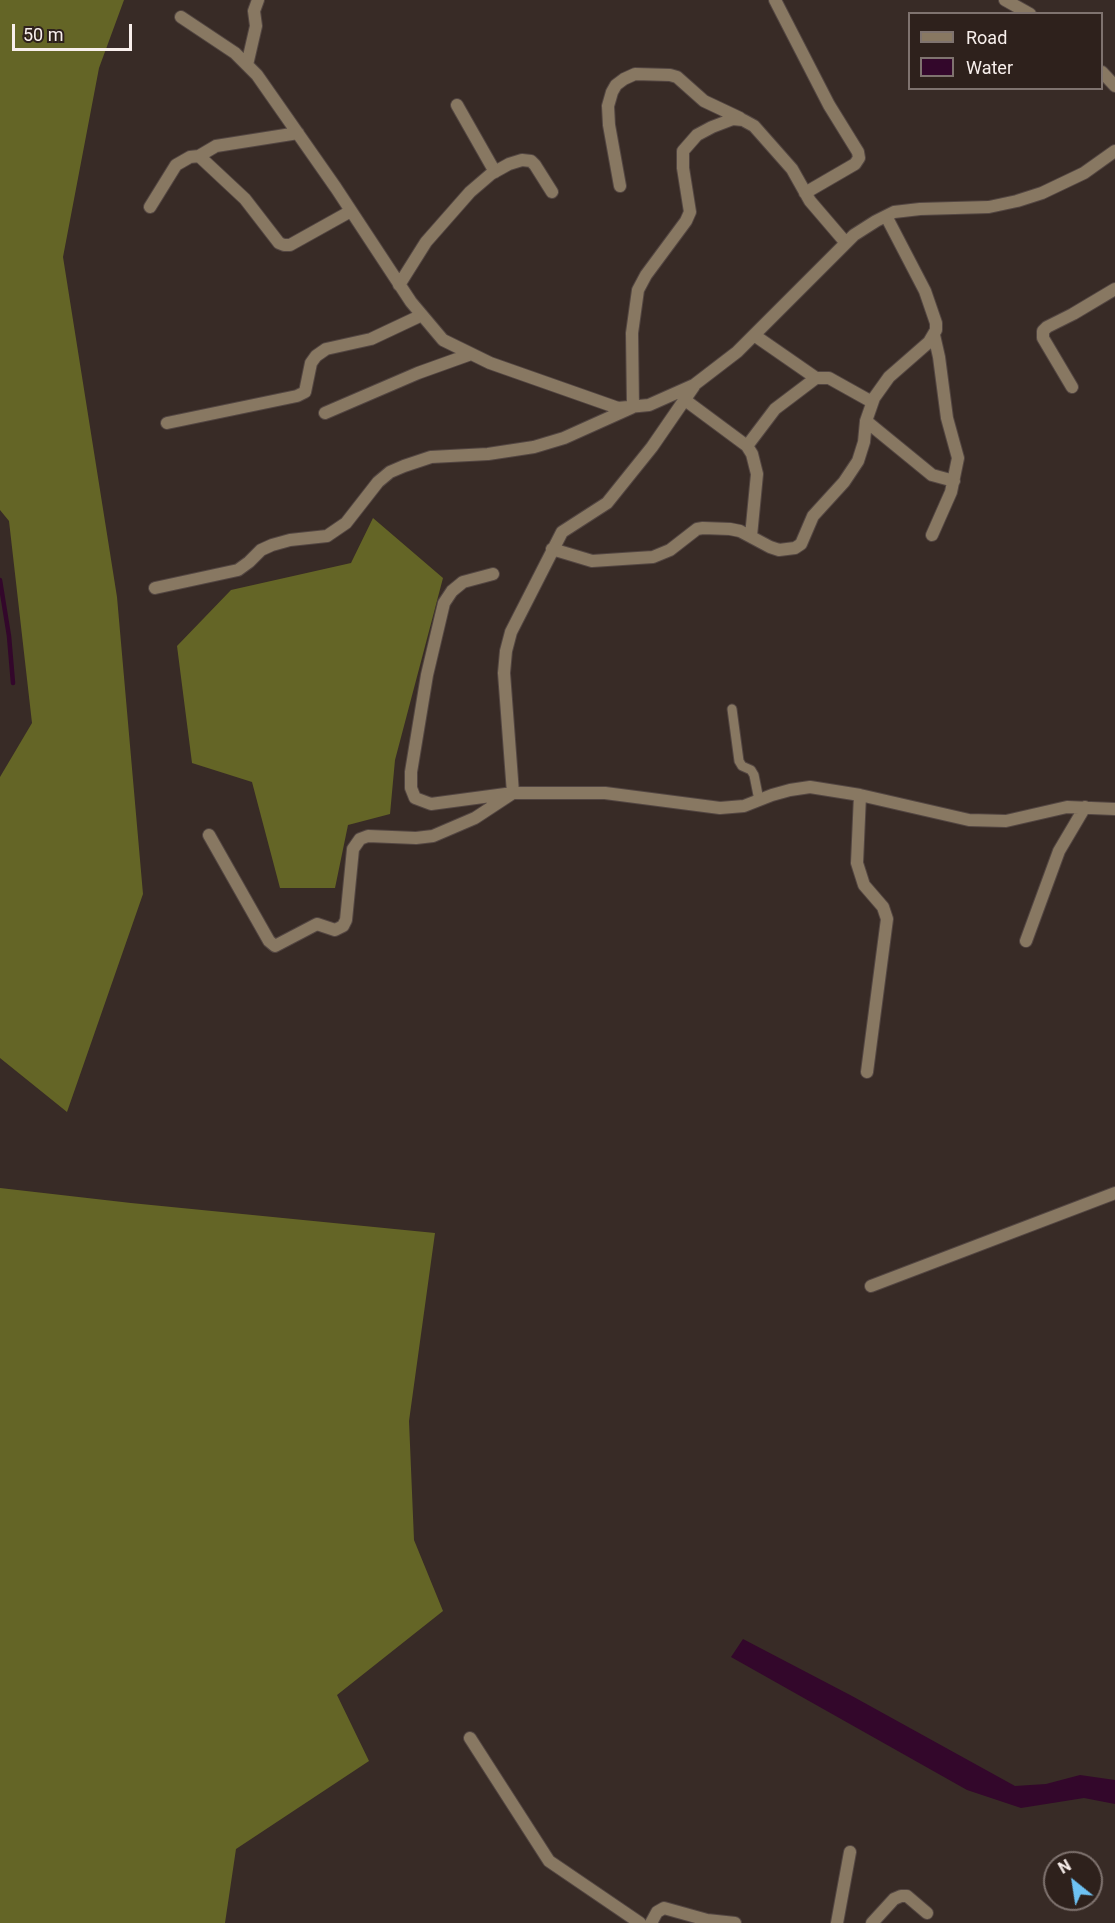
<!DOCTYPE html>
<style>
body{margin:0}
#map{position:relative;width:1115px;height:1923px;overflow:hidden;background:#382b26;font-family:Roboto,sans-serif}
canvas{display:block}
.legend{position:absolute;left:908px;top:12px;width:195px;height:78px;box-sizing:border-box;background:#2e211c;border:2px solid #7f736f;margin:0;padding:8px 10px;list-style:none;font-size:18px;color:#f8efec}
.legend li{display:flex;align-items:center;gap:12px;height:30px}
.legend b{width:30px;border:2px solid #7f736f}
.north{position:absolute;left:1043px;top:1851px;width:60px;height:60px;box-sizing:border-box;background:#2e211c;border:2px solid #7f736f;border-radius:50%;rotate:330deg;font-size:16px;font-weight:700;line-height:24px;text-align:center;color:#f8efec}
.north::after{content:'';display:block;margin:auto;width:21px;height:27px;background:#6ec2f3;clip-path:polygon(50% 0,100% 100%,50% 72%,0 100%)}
.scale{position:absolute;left:12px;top:24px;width:120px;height:27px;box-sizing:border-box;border:3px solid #f8efec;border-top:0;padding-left:8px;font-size:18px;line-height:21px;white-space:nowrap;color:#f8efec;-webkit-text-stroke:4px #2e211c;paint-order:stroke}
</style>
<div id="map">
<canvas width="1115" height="1923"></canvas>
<ul class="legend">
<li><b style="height:8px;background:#887862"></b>Road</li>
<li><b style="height:16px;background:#33072b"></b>Water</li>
</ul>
<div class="north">N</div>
<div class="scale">50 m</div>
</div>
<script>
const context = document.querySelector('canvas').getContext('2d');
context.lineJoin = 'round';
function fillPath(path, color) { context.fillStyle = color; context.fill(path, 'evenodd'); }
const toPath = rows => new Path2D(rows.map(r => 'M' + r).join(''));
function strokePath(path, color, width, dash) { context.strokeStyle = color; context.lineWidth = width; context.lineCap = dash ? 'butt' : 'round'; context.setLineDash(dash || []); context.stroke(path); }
const forest = toPath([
 [0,0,124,0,99,68,63,257,117,597,143,894,67,1112,0,1058,0,777,32,723,9,521,0,510],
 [373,518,443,578,395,760,390,814,348,825,335,888,280,888,252,782,192,763,177,646,231,590,351,563],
 [0,1188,131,1203,435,1233,409,1421,414,1540,443,1611,337,1695,369,1761,236,1849,225,1923,0,1923]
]);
const water = toPath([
 [743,1639,852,1696,1015,1786,1046,1784,1080,1775,1115,1780,1115,1804,1084,1798,1021,1808,967,1790,731,1657]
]);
const stream = toPath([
 [0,580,9,636,13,683]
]);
const service = toPath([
 [732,709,739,761,742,766,751,770,754,775,759,800]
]);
const minor = toPath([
 [775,0,829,105,858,152,859,158,855,164,805,193],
 [1005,0,1030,14],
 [181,17,235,53,257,75,336,188,411,302,443,340,490,363,618,408,649,405,694,385,737,352,854,235,876,221,894,212,920,209,989,207,1017,201,1042,193,1084,173,1115,151],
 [247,65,256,26,254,11,258,0],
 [1102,72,1115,86],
 [457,105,495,172],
 [199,156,216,146,298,133],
 [620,186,609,125,608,106,612,92,616,85,624,79,635,74,670,75,677,77,704,101,740,118],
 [150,207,176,165,190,157,199,156,245,199,279,243,284,245,290,245,351,211],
 [399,285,426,242,470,192,491,174,509,164,522,160,531,161,535,165,552,192],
 [754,335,816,378],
 [1072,387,1043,338,1043,331,1047,327,1073,314,1115,289],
 [685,400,747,446,752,454,757,474,751,536],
 [325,413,418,373,471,354],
 [866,421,932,475,954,481],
 [167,423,297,396,305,392,311,363,316,356,326,349,371,339,422,315],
 [747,446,775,409,816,378,829,378,872,402],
 [932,535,951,492,958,458,947,418,939,357,934,335],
 [552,549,592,561,653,557,670,550,697,529,703,528,730,529,740,531,770,547,779,550,795,548,801,544,813,516,844,482,858,461,864,442,866,421,874,398,889,377,929,342,936,330,936,323,925,291,886,216],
 [493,574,463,582,452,591,444,603,427,675,411,772,411,788,415,798,431,804,513,793,605,793,720,808,744,806,772,795,790,790,810,787,860,795,969,820,1006,821,1067,807,1115,809],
 [155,588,238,570,249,562,261,550,272,545,290,540,327,536,346,523,378,482,390,472,404,466,431,457,488,454,534,447,564,438,633,407,632,333,638,290,646,275,686,221,690,212,683,168,683,151,697,135,712,127,733,119,743,120,754,126,792,169,810,201,846,243],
 [860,795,857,863,864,885,883,907,887,919,867,1072],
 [209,835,269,941,275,946,317,924,335,930,343,926,346,920,353,849,360,839,368,836,416,838,433,836,475,818,513,793,504,673,506,651,511,632,562,532,607,503,652,447,694,386],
 [1026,941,1059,851,1085,807],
 [871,1286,1115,1193],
 [470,1738,549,1861,640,1923],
 [651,1923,657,1912,664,1908,707,1920,735,1923],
 [837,1923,850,1852],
 [872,1923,894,1899,901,1896,907,1896,927,1913]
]);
fillPath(forest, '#646526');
fillPath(water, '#33072b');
strokePath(stream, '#33072b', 4.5);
strokePath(service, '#534642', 11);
strokePath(minor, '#534642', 14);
strokePath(service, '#887862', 9);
strokePath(minor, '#887862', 12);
</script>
